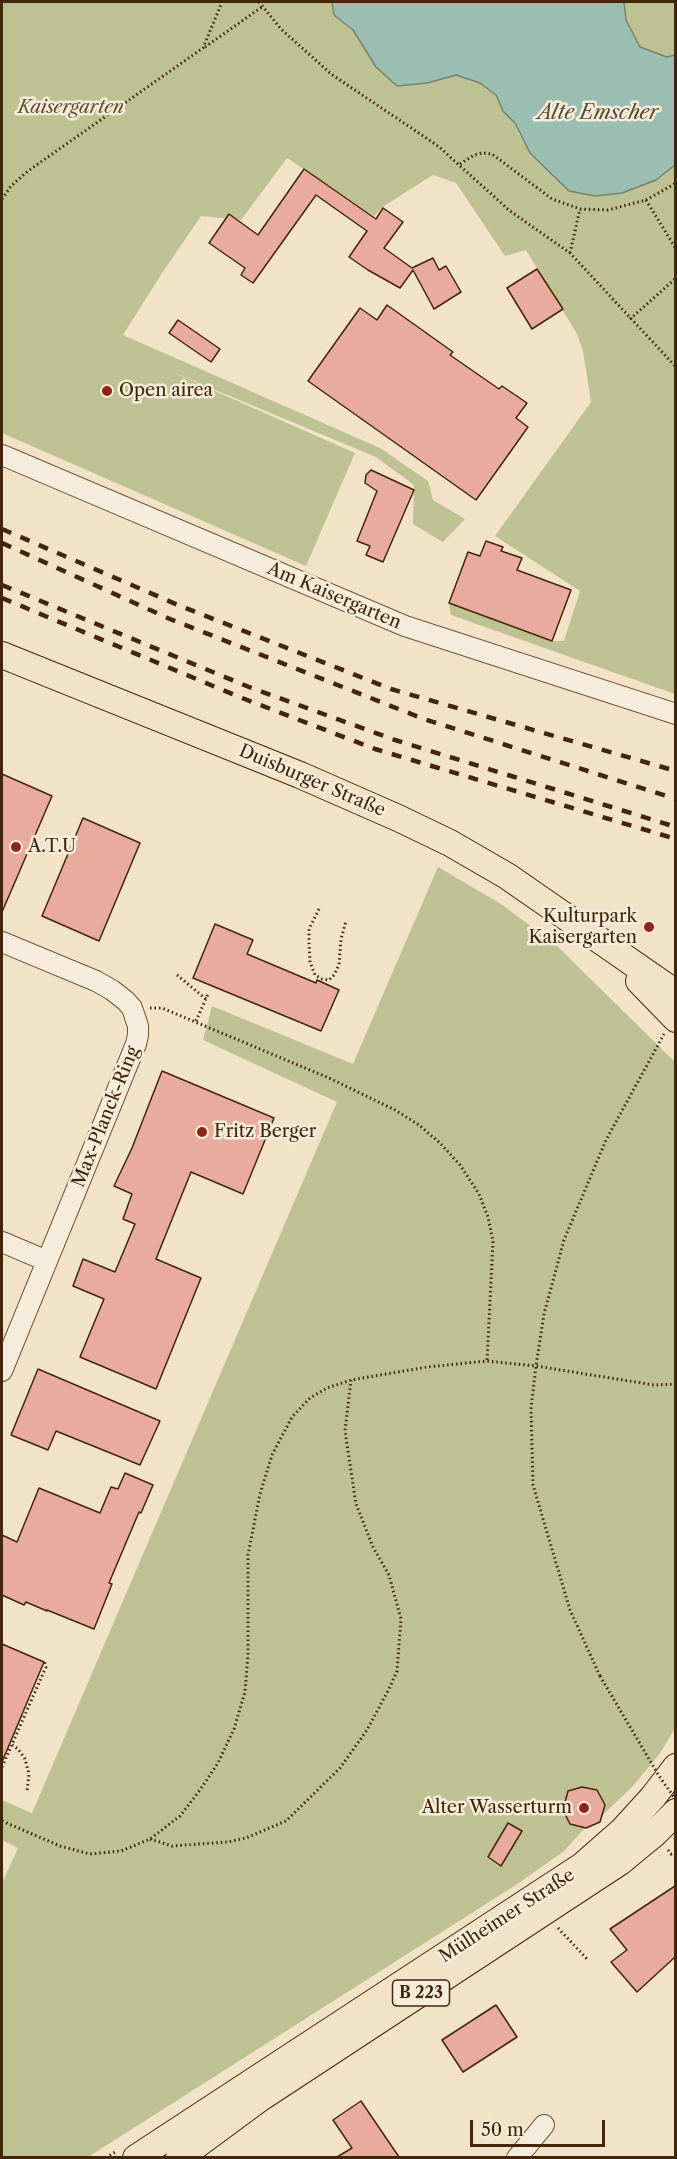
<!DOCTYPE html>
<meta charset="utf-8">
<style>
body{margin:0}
#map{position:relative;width:677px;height:2159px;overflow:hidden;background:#f1e2c8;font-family:"Libre Caslon Text",serif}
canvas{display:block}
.frame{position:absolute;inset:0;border:3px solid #432609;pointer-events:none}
.scale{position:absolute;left:470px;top:2120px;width:135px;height:27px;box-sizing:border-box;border:3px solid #432609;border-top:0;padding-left:8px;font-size:18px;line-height:21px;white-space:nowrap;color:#432609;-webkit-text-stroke:4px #f6ecdb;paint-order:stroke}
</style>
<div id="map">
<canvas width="677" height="2159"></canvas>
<div class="frame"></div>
<div class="scale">50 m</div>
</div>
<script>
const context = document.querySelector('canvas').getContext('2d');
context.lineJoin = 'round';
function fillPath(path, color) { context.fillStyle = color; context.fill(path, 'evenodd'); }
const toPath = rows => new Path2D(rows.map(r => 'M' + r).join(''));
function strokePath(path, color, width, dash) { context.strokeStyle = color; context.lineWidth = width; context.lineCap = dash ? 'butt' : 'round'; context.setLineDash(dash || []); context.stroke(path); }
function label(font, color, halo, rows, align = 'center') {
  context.font = font + ' "Libre Caslon Text",serif'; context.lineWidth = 5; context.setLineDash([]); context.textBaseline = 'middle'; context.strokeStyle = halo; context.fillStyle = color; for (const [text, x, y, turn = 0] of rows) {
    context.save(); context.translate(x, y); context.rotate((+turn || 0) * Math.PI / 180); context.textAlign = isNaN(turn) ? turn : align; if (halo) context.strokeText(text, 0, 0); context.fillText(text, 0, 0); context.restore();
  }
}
const green = toPath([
 [2,2,332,2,334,15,353,30,376,67,427,83,456,75,480,83,496,95,503,111,515,123,519,134,556,180,656,180,675,165,675,694,451,615,449,603,552,641,564,641,580,591,495,536,591,402,583,351,577,334,526,250,505,256,456,183,433,175,384,206,374,216,287,158,241,220,201,216,162,273,123,335,380,448,428,481,433,500,465,519,443,542,413,524,414,485,376,457,165,369,355,453,306,566,2,433],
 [624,2,675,2,675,56,674,55,667,57,640,47,626,19],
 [438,867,501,904,556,945,675,1062,675,1728,661,1752,633,1786,590,1827,584,1829,564,1851,519,1883,88,2157,2,2157,2,1883,18,1848,2,1840,2,1800,32,1813,337,1102,203,1040,212,1006,353,1064]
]);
const water = toPath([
 [332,2,624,2,626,20,640,47,667,57,675,55,675,165,656,180,622,193,595,196,569,191,530,153,515,123,503,111,496,95,480,83,456,75,427,83,397,86,376,67,353,30,334,15,332,2]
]);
const building = toPath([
 [304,169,376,219,383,208,403,222,384,248,412,268,433,258,439,270,446,266,461,292,434,309,413,270,400,288,368,270,349,257,367,231,316,195,253,283,241,275,245,268,209,243,229,214,258,235,304,169],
 [537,269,563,309,532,329,507,288,537,269],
 [387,305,453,352,450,355,499,389,502,386,527,403,516,418,528,427,476,500,308,381,360,308,377,320,387,305],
 [178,320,220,349,211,362,169,333,178,320],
 [371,470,414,490,383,562,366,555,370,546,357,541,377,491,365,483,366,475,371,470],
 [486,541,503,547,501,551,522,558,517,570,571,590,552,641,449,603,468,552,480,556,486,541],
 [2,774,52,796,2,912,2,774],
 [83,818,140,843,99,941,42,916,83,818],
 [215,924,253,940,247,954,316,983,317,980,339,990,321,1031,193,978,215,924],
 [162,1071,274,1118,243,1194,191,1172,156,1259,201,1278,156,1389,80,1357,104,1299,73,1286,83,1259,115,1272,135,1224,123,1219,132,1194,114,1186,132,1148,162,1071],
 [38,1369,160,1421,140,1465,56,1431,48,1450,11,1435,38,1369],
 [125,1473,153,1485,141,1513,139,1512,109,1583,112,1584,94,1629,47,1610,47,1611,26,1602,24,1605,2,1595,2,1535,17,1542,39,1488,100,1513,111,1487,118,1489,125,1473],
 [2,1644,44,1662,2,1762,2,1644],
 [582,1787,597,1790,605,1805,600,1822,586,1828,570,1824,563,1810,568,1791,582,1787],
 [508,1823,522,1831,501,1866,488,1857,508,1823],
 [675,1886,675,1957,637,1992,611,1962,627,1950,610,1929,675,1886],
 [496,2005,517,2037,463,2072,442,2040,496,2005],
 [361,2101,399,2157,337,2157,352,2148,333,2120,361,2101]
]);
const path = toPath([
 [259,2,281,29,331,74,438,146,510,211,570,253,676,367],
 [205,47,262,7],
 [460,164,474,155,482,153,492,154,552,199,580,209,608,210,646,200,676,183],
 [2,199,11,186,28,171,203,48,222,2],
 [646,200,676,249],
 [570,253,580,209],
 [630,319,676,278],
 [319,909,309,929,309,943,310,962,315,975,322,979,329,980,334,975,339,965,341,939,346,921],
 [177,975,206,999],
 [150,1008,162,1008,329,1078,395,1110,419,1125,440,1143,460,1165,479,1194,488,1217,493,1241,487,1361],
 [196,1021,208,994],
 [600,1676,570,1610,533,1485,531,1409,536,1366,544,1314,564,1240,606,1140,664,1034],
 [12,1745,18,1749,25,1759,29,1774,27,1792],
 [2,1767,46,1667,44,1660],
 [2,1821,60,1846,90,1854,121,1851,150,1839,180,1816,200,1790,218,1763,234,1729,245,1692,248,1655,248,1555,260,1494,272,1455,292,1417,310,1398,327,1388,351,1380,427,1367,487,1361,536,1366,654,1385,676,1384],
 [150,1839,172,1846,227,1842,246,1838,286,1821,340,1768,367,1730,389,1689,397,1671,401,1619,389,1575,373,1547,356,1504,345,1431,351,1380],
 [668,1850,671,1854,676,1852],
 [558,1928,587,1959],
 [106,2158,115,2152]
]);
const minor = toPath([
 [2,455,405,626,676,714],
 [2,942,96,981,112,990,126,1001,132,1008,138,1026,138,1035,136,1044,2,1371],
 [2,1242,47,1261],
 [517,2158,544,2125]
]);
const major = toPath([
 [2,655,300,775,398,818,450,843,507,876,676,993],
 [639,981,676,1019],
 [136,2158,582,1866,623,1830,653,1797,676,1767],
 [179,2158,259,2099,620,1862,654,1834,676,1812]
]);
const rail = toPath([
 [2,529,178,605,391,689,676,771],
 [2,543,170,619,424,719,676,799],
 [2,585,249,687,395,740,676,827],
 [2,598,242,698,375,749,676,839]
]);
const pathBridge = toPath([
 [600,1676,659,1776,676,1800]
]);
const markers = [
 [107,391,6,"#8f2418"],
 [16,847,6,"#8f2418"],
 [649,927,6,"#8f2418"],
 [202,1132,6,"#8f2418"],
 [584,1808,6,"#8f2418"]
];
const shields = [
 [421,1993,57]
];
const shieldNames = [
 ["B 223",421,1993]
];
const parkNames = [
 ["Kaisergarten",71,108]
];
const poiNames = [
 ["Open airea",119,391],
 ["A.T.U",28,847],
 ["Kulturpark",637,917,"right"],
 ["Kaisergarten",637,938,"right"],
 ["Fritz Berger",214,1132],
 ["Alter Wasserturm",572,1808,"right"]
];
const streetNames = [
 ["Am Kaisergarten",334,596,23],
 ["Duisburger Straße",312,781,23],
 ["Max-Planck-Ring",106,1117,-68],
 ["Mülheimer Straße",507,1916,-33]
];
const waterNames = [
 ["Alte Emscher",598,113]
];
fillPath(green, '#bec293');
fillPath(water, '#9bbeb3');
strokePath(water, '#78816f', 1.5);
fillPath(building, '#e8ab9e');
strokePath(building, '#432609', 1.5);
strokePath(minor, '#6e5539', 22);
strokePath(major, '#432609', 28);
strokePath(path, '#432609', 3, [1.5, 3]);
strokePath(minor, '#f6ecdb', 20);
strokePath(major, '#f1e2c8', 26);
strokePath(rail, '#432609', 4.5, [10, 10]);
strokePath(pathBridge, '#432609', 3, [1.5, 3]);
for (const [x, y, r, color] of markers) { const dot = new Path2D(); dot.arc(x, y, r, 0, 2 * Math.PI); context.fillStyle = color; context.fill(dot); strokePath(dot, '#f6ecdb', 2); }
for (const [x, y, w] of shields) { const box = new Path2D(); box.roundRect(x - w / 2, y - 13, w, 26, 4.5); context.fillStyle = '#f6ecdb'; context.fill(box); strokePath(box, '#432609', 1.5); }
label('bold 16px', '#432609', null, shieldNames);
label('italic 18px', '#624d2c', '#f6ecdb', parkNames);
label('18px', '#432609', '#f6ecdb', poiNames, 'left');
label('18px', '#432609', '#f6ecdb', streetNames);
label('italic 20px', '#594c34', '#f6ecdb', waterNames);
</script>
